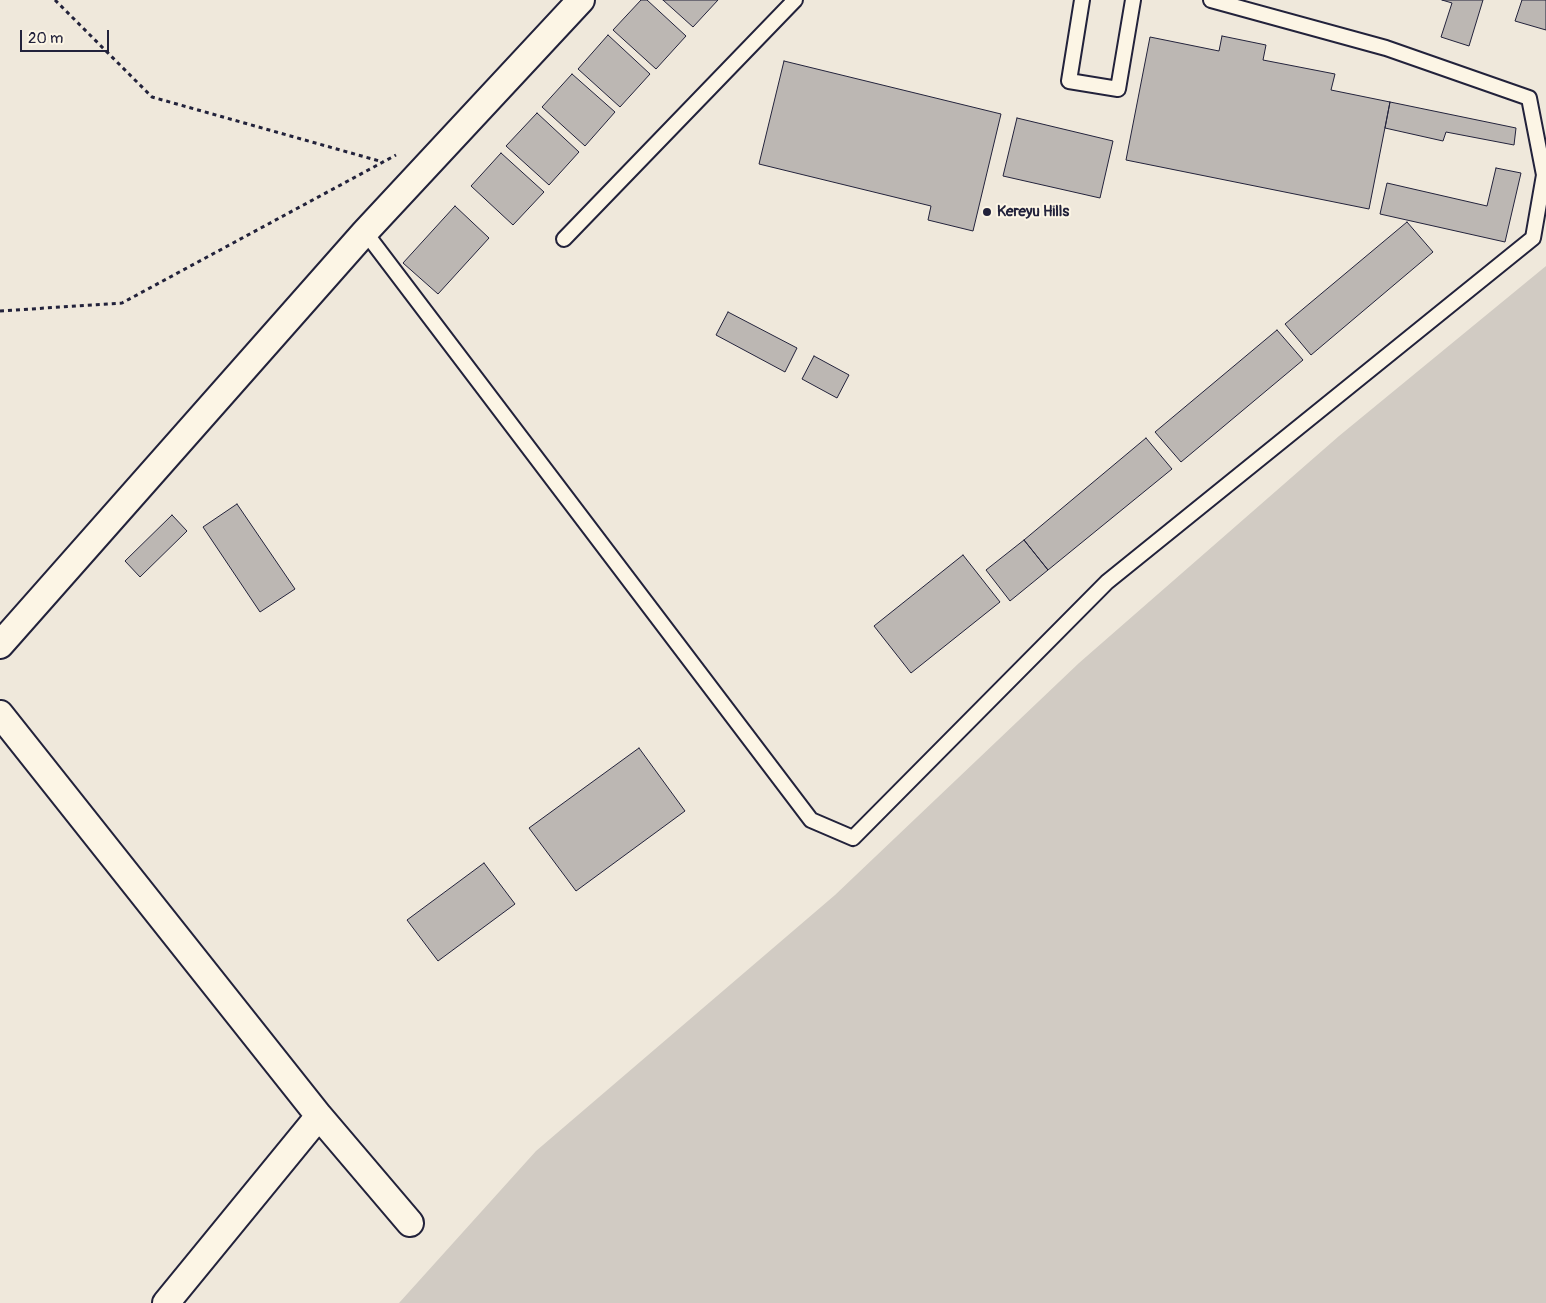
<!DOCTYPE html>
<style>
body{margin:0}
#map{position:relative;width:1546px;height:1303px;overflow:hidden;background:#efe8db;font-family:Pangolin,sans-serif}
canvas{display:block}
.scale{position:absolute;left:20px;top:30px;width:89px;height:22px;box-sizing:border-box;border:2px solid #22223b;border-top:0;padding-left:6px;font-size:15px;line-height:18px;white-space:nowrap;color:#22223b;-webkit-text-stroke:4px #fcf5e5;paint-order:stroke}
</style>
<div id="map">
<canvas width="1546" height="1303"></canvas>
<div class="scale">20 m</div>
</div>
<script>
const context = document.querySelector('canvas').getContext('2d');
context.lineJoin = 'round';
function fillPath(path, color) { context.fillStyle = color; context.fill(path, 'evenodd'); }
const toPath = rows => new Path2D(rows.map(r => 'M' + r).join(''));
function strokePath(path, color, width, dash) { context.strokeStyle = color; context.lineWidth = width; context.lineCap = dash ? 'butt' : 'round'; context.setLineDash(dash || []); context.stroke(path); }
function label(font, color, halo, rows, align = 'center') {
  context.font = font + ' Pangolin,sans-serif'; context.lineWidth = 4; context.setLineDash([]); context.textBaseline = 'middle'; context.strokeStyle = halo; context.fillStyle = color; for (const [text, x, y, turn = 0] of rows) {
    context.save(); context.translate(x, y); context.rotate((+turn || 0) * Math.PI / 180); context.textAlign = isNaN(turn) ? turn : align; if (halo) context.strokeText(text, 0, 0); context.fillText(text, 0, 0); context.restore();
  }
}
const green = toPath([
 [1546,266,1546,1303,399,1303,536,1151,835,895,1079,663,1339,436]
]);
const building = toPath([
 [641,0,647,0,686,36,656,69,613,30,641,0],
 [663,0,718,0,693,27,663,0],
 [1442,0,1483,0,1469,46,1441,37,1452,3,1442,0],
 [1522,0,1546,0,1546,30,1515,21,1522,0],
 [608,35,650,74,620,107,578,69,608,35],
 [1222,36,1266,45,1263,60,1335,74,1331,90,1390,102,1369,209,1126,160,1150,37,1219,51,1222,36],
 [784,61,1001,114,973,231,928,220,931,206,759,164,784,61],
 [572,74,615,112,585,146,542,107,572,74],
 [1390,102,1516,128,1514,145,1446,132,1443,141,1385,128,1390,102],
 [537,113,579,152,549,185,506,146,537,113],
 [1017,118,1113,141,1100,198,1003,176,1017,118],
 [501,153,544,192,513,225,471,186,501,153],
 [1496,168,1521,173,1505,242,1380,214,1387,183,1487,206,1496,168],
 [455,206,489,238,438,294,403,263,455,206],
 [1407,222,1433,252,1311,355,1285,324,1407,222],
 [728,312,797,348,785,372,716,335,728,312],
 [1277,330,1303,360,1181,462,1155,432,1277,330],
 [814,356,849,375,837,398,802,379,814,356],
 [1146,438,1172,469,1048,570,1024,540,1146,438],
 [237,504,295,589,260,612,203,527,237,504],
 [172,515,187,531,140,577,125,561,172,515],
 [1024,540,1048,570,1010,601,986,570,1024,540],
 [963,555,1000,602,911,673,874,626,963,555],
 [639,748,685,811,576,891,529,828,639,748],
 [484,863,515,904,438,961,407,920,484,863]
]);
const path = toPath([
 [55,0,152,97,383,162],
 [0,311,122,303,396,155]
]);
const lane = toPath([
 [1082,0,1069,81,1118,89,1133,0],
 [365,232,811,820,853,838,1107,582,1533,238,1544,175,1529,98,1386,48,1211,0],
 [564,239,795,0]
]);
const street = toPath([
 [0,645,365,232,581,0],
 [0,714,319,1116,410,1223],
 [166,1303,319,1116]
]);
const markers = [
 [987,212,5,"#22223b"]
];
const poiNames = [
 ["Kereyu Hills",997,212]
];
fillPath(green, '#d1cbc3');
fillPath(building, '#bcb7b3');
strokePath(building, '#22223b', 1);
strokePath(lane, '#22223b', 18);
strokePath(street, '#22223b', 30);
strokePath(path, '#22223b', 3, [4, 4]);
strokePath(lane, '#fcf5e5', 14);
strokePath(street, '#fcf5e5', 26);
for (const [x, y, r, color] of markers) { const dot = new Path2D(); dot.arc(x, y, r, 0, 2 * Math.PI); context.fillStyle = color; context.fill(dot); strokePath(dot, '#fcf5e5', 2); }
label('bold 15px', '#22223b', '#fcf5e5', poiNames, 'left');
</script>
